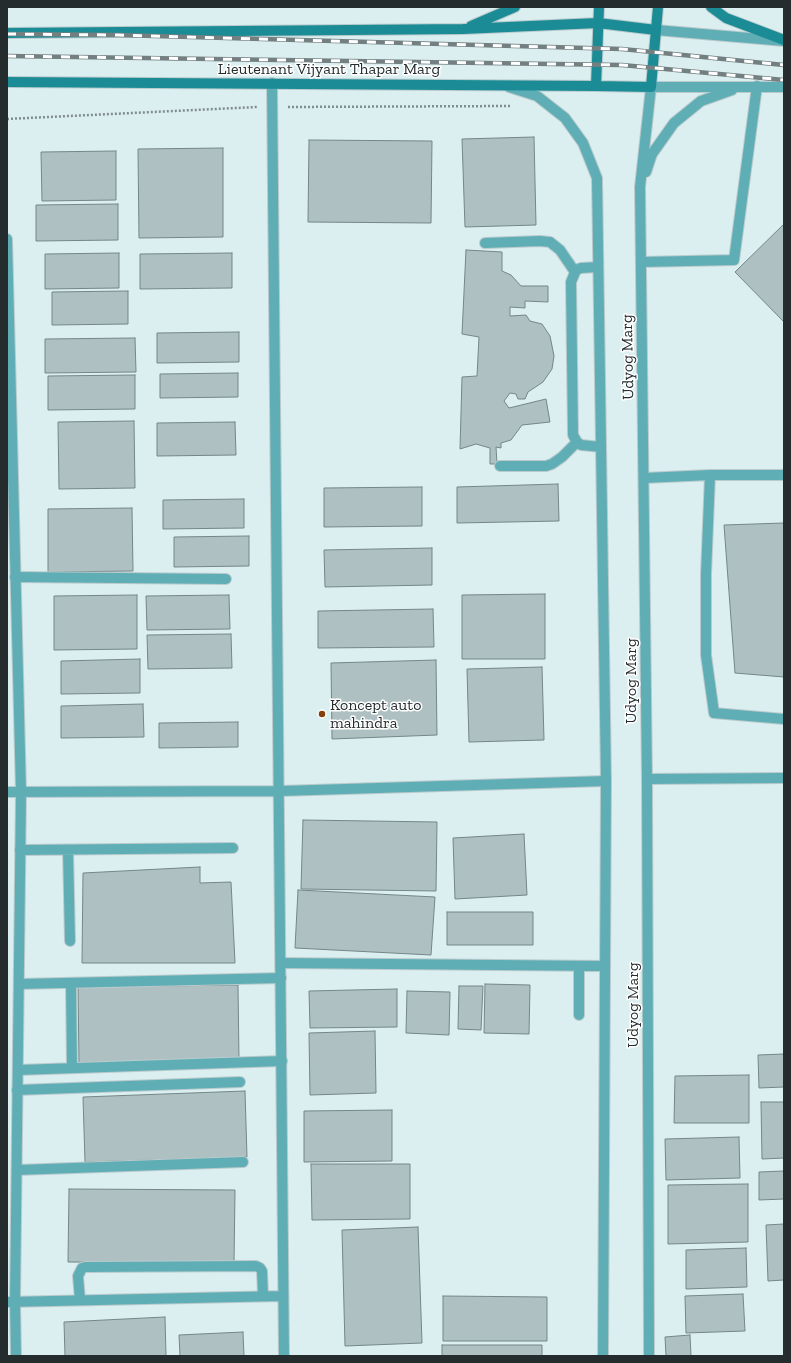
<!DOCTYPE html>
<style>
body{margin:0}
#map{position:relative;width:791px;height:1363px;overflow:hidden;background:#dbeef0;font-family:"Zilla Slab",serif}
canvas{display:block}
.frame{position:absolute;inset:0;border:8px solid #252c2d;pointer-events:none}
</style>
<div id="map">
<canvas width="791" height="1363"></canvas>
<div class="frame"></div>
</div>
<script>
const context = document.querySelector('canvas').getContext('2d');
context.lineJoin = 'round';
function fillPath(path, color) { context.fillStyle = color; context.fill(path, 'evenodd'); }
const toPath = rows => new Path2D(rows.map(r => 'M' + r).join(''));
function strokePath(path, color, width, dash) { context.strokeStyle = color; context.lineWidth = width; context.lineCap = dash ? 'butt' : 'round'; context.setLineDash(dash || []); context.stroke(path); }
function label(font, color, halo, rows, align = 'center') {
  context.font = font + ' "Zilla Slab",serif'; context.lineWidth = 3; context.setLineDash([]); context.textBaseline = 'middle'; context.strokeStyle = halo; context.fillStyle = color; for (const [text, x, y, turn = 0] of rows) {
    context.save(); context.translate(x, y); context.rotate((+turn || 0) * Math.PI / 180); context.textAlign = isNaN(turn) ? turn : align; if (halo) context.strokeText(text, 0, 0); context.fillText(text, 0, 0); context.restore();
  }
}
const building = toPath([
 [534,137,536,225,465,227,462,139,534,137],
 [309,140,432,141,431,223,308,222,309,140],
 [223,148,223,237,139,238,138,149,223,148],
 [116,151,116,200,42,201,41,152,116,151],
 [118,204,118,240,36,241,36,205,118,204],
 [784,224,784,322,735,272,784,224],
 [466,250,502,252,502,271,511,275,521,286,548,286,548,302,525,301,525,308,510,307,510,316,526,315,530,321,542,324,550,336,554,356,552,369,543,382,528,392,525,399,518,399,516,394,510,393,504,401,509,408,546,399,550,422,522,425,511,440,501,443,501,448,496,447,497,464,490,464,490,448,476,444,460,449,462,377,477,376,479,337,462,334,466,250],
 [119,253,119,288,45,289,45,254,119,253],
 [232,253,232,288,140,289,140,254,232,253],
 [128,291,128,324,52,325,52,292,128,291],
 [239,332,239,362,157,363,157,333,239,332],
 [135,338,136,372,45,373,45,339,135,338],
 [238,373,238,397,160,398,160,374,238,373],
 [135,375,135,409,48,410,48,376,135,375],
 [134,421,135,488,59,489,58,422,134,421],
 [235,422,236,455,157,456,157,423,235,422],
 [558,484,559,521,457,523,457,487,558,484],
 [422,487,422,526,324,527,324,488,422,487],
 [244,499,244,528,163,529,163,500,244,499],
 [132,508,133,571,48,572,48,509,132,508],
 [784,523,784,677,735,673,724,525,784,523],
 [249,536,249,566,174,567,174,537,249,536],
 [432,548,432,585,325,587,324,550,432,548],
 [545,594,545,659,462,659,462,595,545,594],
 [137,595,137,649,54,650,54,596,137,595],
 [229,595,230,629,147,630,146,596,229,595],
 [433,609,434,647,318,648,318,611,433,609],
 [231,634,232,668,148,669,147,635,231,634],
 [140,659,140,693,61,694,61,661,140,659],
 [436,660,437,735,332,739,331,663,436,660],
 [542,667,544,740,469,742,467,669,542,667],
 [143,704,144,737,61,738,61,706,143,704],
 [238,722,238,747,159,748,159,723,238,722],
 [303,820,437,822,436,891,301,889,303,820],
 [524,834,527,895,455,899,453,838,524,834],
 [200,867,200,883,231,882,235,963,82,963,83,873,200,867],
 [298,890,435,897,431,955,295,948,298,890],
 [447,912,533,912,533,945,447,945,447,912],
 [485,984,530,985,529,1034,484,1033,485,984],
 [238,985,239,1061,79,1063,78,987,238,985],
 [459,986,483,986,481,1030,458,1029,459,986],
 [397,989,397,1027,310,1028,309,991,397,989],
 [407,991,450,992,449,1035,406,1033,407,991],
 [375,1031,376,1093,310,1095,309,1033,375,1031],
 [784,1054,784,1087,759,1088,758,1055,784,1054],
 [749,1075,749,1123,674,1123,675,1076,749,1075],
 [245,1091,247,1157,85,1162,83,1097,245,1091],
 [761,1102,784,1102,784,1158,762,1159,761,1102],
 [392,1110,392,1161,304,1162,304,1111,392,1110],
 [739,1137,740,1178,666,1180,665,1139,739,1137],
 [311,1164,410,1164,410,1219,312,1220,311,1164],
 [784,1171,784,1199,759,1200,759,1172,784,1171],
 [748,1184,748,1242,668,1244,668,1185,748,1184],
 [69,1189,235,1190,234,1263,68,1262,69,1189],
 [784,1224,784,1280,768,1281,766,1225,784,1224],
 [418,1227,422,1343,345,1346,342,1230,418,1227],
 [746,1248,747,1287,686,1289,686,1250,746,1248],
 [743,1294,745,1331,686,1333,685,1296,743,1294],
 [443,1296,547,1297,547,1341,443,1341,443,1296],
 [165,1317,166,1356,65,1356,64,1322,165,1317],
 [243,1332,244,1356,180,1356,179,1335,243,1332],
 [690,1335,691,1356,666,1356,665,1337,690,1335],
 [442,1345,542,1345,542,1356,442,1356,442,1345]
]);
const path = toPath([
 [288,107,511,106],
 [7,119,257,107]
]);
const service = toPath([
 [485,243,540,241,550,242,560,250,575,272],
 [641,262,734,260,757,86],
 [598,267,581,268,576,270,571,282,573,435,577,442,581,445,601,447],
 [500,466,546,466,552,464,562,457,577,442],
 [784,475,710,475,706,574,706,655,714,713,784,719],
 [644,478,710,475],
 [15,577,226,579],
 [20,850,233,848],
 [68,850,70,941],
 [281,963,605,966],
 [579,966,579,1015],
 [71,983,72,1068],
 [19,984,281,978],
 [18,1070,282,1061],
 [17,1090,240,1082],
 [17,1170,243,1162],
 [80,1300,78,1276,82,1268,85,1267,256,1266,260,1268,262,1271,263,1296]
]);
const minor = toPath([
 [272,83,284,1356],
 [7,239,21,792,15,1302,16,1356],
 [647,779,784,778],
 [7,792,280,791,606,781],
 [7,1302,283,1296]
]);
const tertiary = toPath([
 [656,30,784,41],
 [509,87,537,96,565,118,583,143,597,178,606,781,603,1356],
 [646,172,652,154,674,123,701,101,732,90],
 [649,1356,647,779,640,187,651,87,784,87]
]);
const secondary = toPath([
 [711,7,726,18,784,40],
 [471,26,515,7],
 [7,33,463,29,598,23,656,30],
 [7,82,596,86,651,87,658,7],
 [596,86,599,7]
]);
const rail = toPath([
 [7,34,118,35,622,49,784,65],
 [7,56,622,65,784,80]
]);
const markers = [
 [322,714,4,"#82410b"]
];
const streetNames = [
 ["Lieutenant Vijyant Thapar Marg",329,69],
 ["Udyog Marg",628,357,-91],
 ["Udyog Marg",631,681,-90],
 ["Udyog Marg",633,1005,-90]
];
const poiNames = [
 ["Koncept auto",330,705],
 ["mahindra",330,723]
];
fillPath(building, '#aec0c2');
strokePath(building, '#758687', 1);
strokePath(service, '#bacbcd', 12);
strokePath(minor, '#bacbcd', 12);
strokePath(tertiary, '#bacbcd', 12);
strokePath(secondary, '#bacbcd', 12);
strokePath(path, '#808d8e', 2.5, [2, 2]);
strokePath(service, '#60aeb5', 10);
strokePath(minor, '#60aeb5', 10);
strokePath(tertiary, '#60aeb5', 10);
strokePath(secondary, '#1b8c95', 10);
strokePath(rail, '#737f80', 4.5);
strokePath(rail, '#fff', 3, [9]);
for (const [x, y, r, color] of markers) { const dot = new Path2D(); dot.arc(x, y, r, 0, 2 * Math.PI); context.fillStyle = color; context.fill(dot); strokePath(dot, '#fff', 1.5); }
label('16px', '#252c2d', '#fff', streetNames);
label('16px', '#252c2d', '#fff', poiNames, 'left');
</script>
